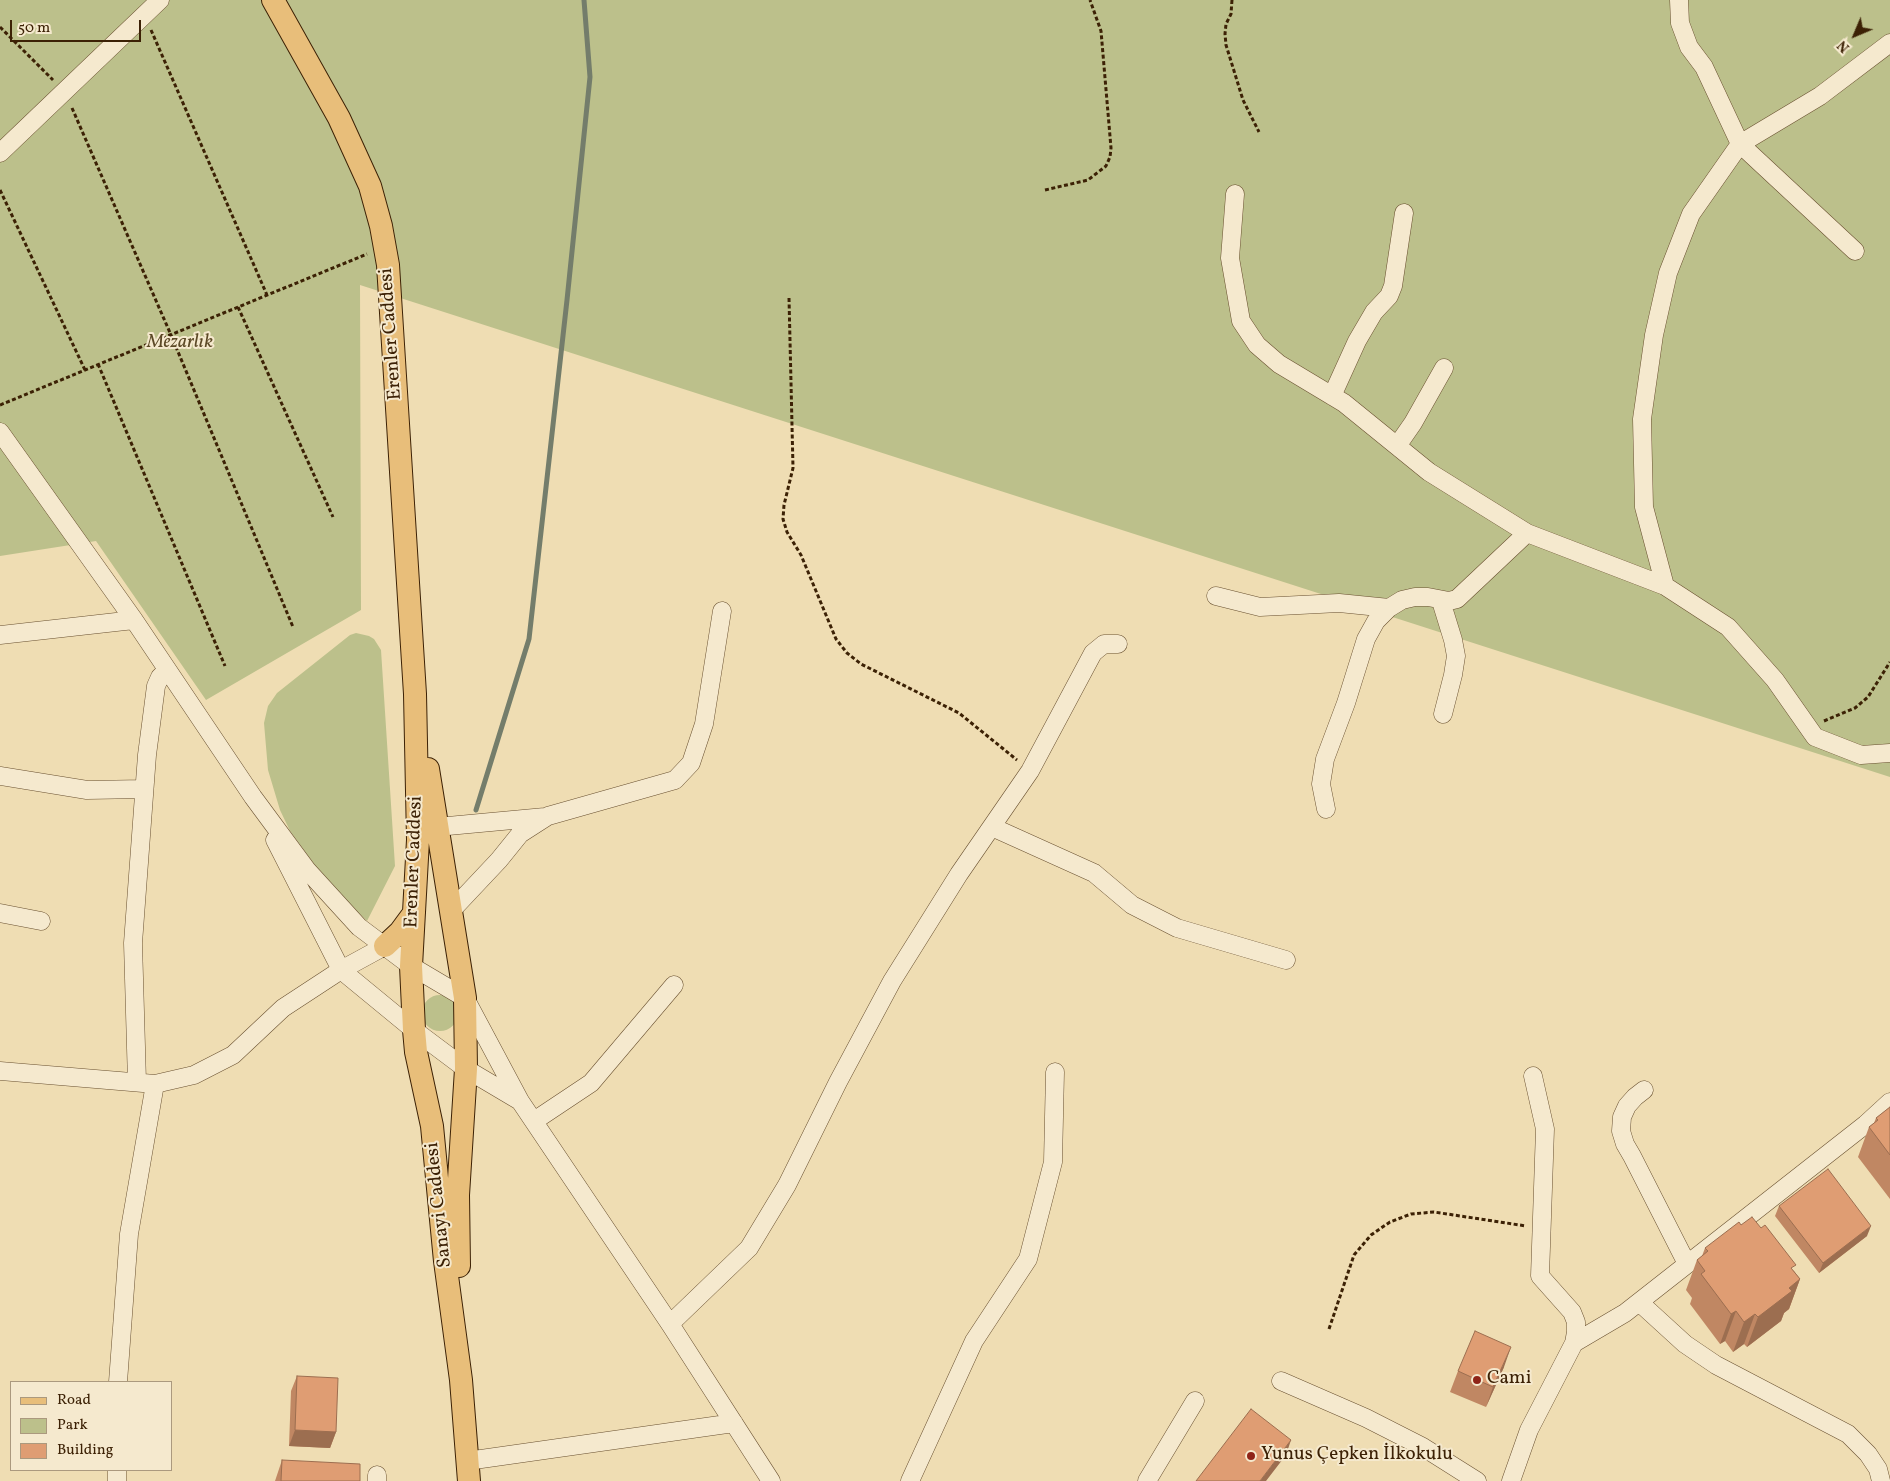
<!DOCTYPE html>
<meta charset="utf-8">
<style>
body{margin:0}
#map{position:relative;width:1890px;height:1481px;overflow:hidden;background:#efddb3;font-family:Vollkorn,serif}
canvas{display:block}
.legend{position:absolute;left:10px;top:1381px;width:162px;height:90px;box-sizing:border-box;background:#f5e9ce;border:1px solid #ab997e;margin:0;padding:6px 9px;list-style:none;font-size:15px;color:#3c2105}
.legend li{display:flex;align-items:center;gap:10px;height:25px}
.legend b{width:25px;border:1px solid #ab997e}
.north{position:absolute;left:1830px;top:10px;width:50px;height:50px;-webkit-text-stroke:4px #f5e9ce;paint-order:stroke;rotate:225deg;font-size:14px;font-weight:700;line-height:20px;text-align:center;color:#3c2105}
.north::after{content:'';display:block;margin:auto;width:18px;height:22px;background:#3c2105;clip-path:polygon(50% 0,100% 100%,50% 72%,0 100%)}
.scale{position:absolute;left:10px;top:20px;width:131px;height:22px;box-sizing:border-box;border:2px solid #3c2105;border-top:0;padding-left:6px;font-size:15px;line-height:18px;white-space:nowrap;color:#3c2105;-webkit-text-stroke:4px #f5e9ce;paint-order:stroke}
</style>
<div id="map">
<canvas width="1890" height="1481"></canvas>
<ul class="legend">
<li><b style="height:6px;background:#e8be7a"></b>Road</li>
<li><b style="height:14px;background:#bcc08b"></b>Park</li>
<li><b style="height:14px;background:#df9d73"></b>Building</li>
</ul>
<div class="north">N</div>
<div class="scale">50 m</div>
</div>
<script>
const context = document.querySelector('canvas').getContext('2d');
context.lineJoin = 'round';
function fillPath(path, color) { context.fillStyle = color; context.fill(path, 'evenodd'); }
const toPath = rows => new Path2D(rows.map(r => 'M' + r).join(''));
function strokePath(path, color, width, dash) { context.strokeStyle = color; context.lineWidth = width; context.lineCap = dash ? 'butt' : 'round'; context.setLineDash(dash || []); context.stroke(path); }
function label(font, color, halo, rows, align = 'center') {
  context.font = font + ' Vollkorn,serif'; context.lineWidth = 4; context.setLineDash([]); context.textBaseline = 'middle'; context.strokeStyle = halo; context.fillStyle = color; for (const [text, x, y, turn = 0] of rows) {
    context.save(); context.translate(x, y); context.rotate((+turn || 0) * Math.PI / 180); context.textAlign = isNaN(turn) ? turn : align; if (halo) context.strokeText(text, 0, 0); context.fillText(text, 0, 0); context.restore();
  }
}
const green = toPath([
 [0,0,1890,0,1890,777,360,285,361,610,206,700,96,541,0,556],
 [356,633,369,636,374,639,381,650,395,866,367,921,344,899,322,875,290,831,280,810,268,770,264,723,268,706,277,693,350,635],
 '422 1013a18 18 0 1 1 36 0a18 18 0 1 1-36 0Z'
]);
const stream = toPath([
 [476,810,529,639,567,300,590,77,584,0]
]);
const path = toPath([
 [1232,0,1231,14,1226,24,1225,34,1226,45,1243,100,1259,132],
 [0,27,53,80],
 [151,30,267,295],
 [72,108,171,335,293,627],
 [0,190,85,370],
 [1045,190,1088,180,1106,166,1110,157,1111,148,1101,31,1090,0],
 [789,298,793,468,784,505,783,519,787,532,801,555,836,639,847,653,861,664,959,713,1017,760],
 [238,307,333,517],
 [98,364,225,666],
 [0,405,367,254],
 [1824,721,1855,708,1868,697,1890,662],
 [1329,1329,1354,1255,1371,1235,1390,1222,1411,1214,1434,1212,1526,1226]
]);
const minor = toPath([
 [0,153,160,0],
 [1235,194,1230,258,1241,321,1257,345,1279,364,1344,403,1429,472,1527,533,1665,586,1728,627,1775,680,1815,737,1861,755,1890,753],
 [1855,251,1740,144,1820,96,1890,43],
 [1332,396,1357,341,1374,312,1389,296,1393,286,1404,213],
 [0,432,134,620,253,797,307,870,359,927,411,966,465,998,520,1101,670,1324,771,1481],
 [1397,446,1413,423,1444,368],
 [1665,586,1644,507,1642,419,1654,335,1668,273,1691,214,1740,144,1704,67,1689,47,1680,23,1679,0],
 [1216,596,1260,607,1339,603,1389,608],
 [1441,601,1453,640,1456,656,1453,675,1443,714],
 [0,635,134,620],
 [0,776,87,790,144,789],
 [1326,809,1321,784,1325,759,1346,703,1366,639,1376,621,1389,608,1402,600,1415,597,1428,597,1449,601,1457,599,1527,533],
 [437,827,545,817],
 [992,827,1094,873,1132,905,1177,928,1286,960],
 [275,840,341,970,414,1030,466,1069,520,1101],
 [451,911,499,860,520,834,548,816,675,780,691,763,704,724,722,611],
 [0,913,41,921],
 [0,1071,155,1084,194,1075,233,1055,283,1008,341,970,385,946],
 [137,1082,133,943,147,755,156,686,160,677,167,670],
 [1644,1090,1635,1097,1627,1106,1622,1117,1621,1131,1625,1144,1632,1156,1687,1264],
 [534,1121,591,1083,674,985],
 [1639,1302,1685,1344,1716,1365,1848,1434,1868,1454,1878,1469,1881,1481],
 [670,1324,749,1248,787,1185,838,1082,892,981,959,874,1030,771,1093,653,1104,644,1118,644],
 [1574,1343,1625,1313,1866,1124,1890,1102],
 [1281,1381,1366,1418,1423,1447,1477,1481],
 [118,1382,129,1234,155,1084],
 [467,1461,734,1423],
 [377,1475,377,1481],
 [117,1481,117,1470],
 [910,1481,974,1341,1028,1259,1053,1162,1055,1072],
 [1147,1481,1195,1401],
 [1511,1481,1529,1430,1574,1343,1576,1332,1576,1322,1572,1312,1540,1276,1545,1129,1533,1076]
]);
const major = toPath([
 [273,0,339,118,370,186,381,226,388,265,415,694,418,840,411,966,414,1030,416,1052,432,1126,445,1261,461,1380,469,1481],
 [428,769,465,998,466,1069,458,1195,459,1266],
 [385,946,400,932,414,913]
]);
const wall = toPath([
 [1890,1107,1890,1199,1858,1157,1869,1127,1874,1123,1876,1118],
 [1779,1206,1867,1236,1819,1273,1775,1216],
 [1741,1225,1794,1271,1800,1279,1789,1309,1784,1313,1781,1321,1747,1347,1744,1344,1733,1352,1725,1341,1720,1344,1690,1304,1692,1298,1686,1290,1697,1260,1702,1256,1705,1248],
 [1504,1367,1486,1407,1450,1392,1458,1371],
 [297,1376,336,1432,330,1448,289,1446,291,1391],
 [282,1460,360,1481,275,1481]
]);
const shadedWall = toPath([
 [1871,1226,1867,1236,1819,1273,1823,1263],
 [1800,1279,1789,1309,1784,1313,1781,1321,1747,1347,1758,1317,1789,1288],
 [1736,1311,1725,1341,1720,1344,1731,1314],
 [1755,1314,1744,1344,1733,1352,1744,1322],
 [1511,1347,1504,1367,1486,1407,1493,1387],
 [295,1430,336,1432,330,1448,289,1446],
 [1291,1440,1286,1455,1266,1481,1260,1481]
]);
const building = toPath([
 [1890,1107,1890,1155,1869,1127,1878,1120,1876,1118,1890,1107],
 [1828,1169,1871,1226,1823,1263,1779,1206,1828,1169],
 [1752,1217,1761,1228,1765,1225,1796,1265,1791,1268,1800,1279,1789,1288,1792,1291,1758,1317,1755,1314,1744,1322,1736,1311,1731,1314,1701,1274,1705,1271,1697,1260,1708,1251,1705,1248,1739,1222,1741,1225,1752,1217],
 [1475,1331,1511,1347,1493,1387,1458,1371,1475,1331],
 [297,1376,338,1378,336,1432,295,1430,297,1376],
 [1251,1409,1291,1440,1260,1481,1196,1481,1251,1409],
 [282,1460,360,1464,360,1481,281,1481,282,1460]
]);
const markers = [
 [1477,1380,5,"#8f2418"],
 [1251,1456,5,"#8f2418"]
];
const streetNames = [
 ["Erenler Caddesi",392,334,-94],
 ["Erenler Caddesi",415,862,-88],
 ["Sanayi Caddesi",440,1205,-96]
];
const parkNames = [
 ["Mezarlık",180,344]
];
const poiNames = [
 ["Cami",1487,1380],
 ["Yunus Çepken İlkokulu",1261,1456]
];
fillPath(green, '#bcc08b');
strokePath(stream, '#747d6b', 5);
strokePath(minor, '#695030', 19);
strokePath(major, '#3c2105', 24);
strokePath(path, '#3c2105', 3, [4, 2.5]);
strokePath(minor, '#f5e9ce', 18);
strokePath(major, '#e8be7a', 22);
fillPath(wall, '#c08763');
fillPath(shadedWall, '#9c6e50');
fillPath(building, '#df9d73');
strokePath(building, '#9c6e50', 1);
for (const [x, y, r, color] of markers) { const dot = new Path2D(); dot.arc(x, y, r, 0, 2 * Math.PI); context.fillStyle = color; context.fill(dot); strokePath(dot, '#f5e9ce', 2); }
label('19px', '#3c2105', '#f5e9ce', streetNames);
label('italic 19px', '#5c4926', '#f5e9ce', parkNames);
label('19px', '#3c2105', '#f5e9ce', poiNames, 'left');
</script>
